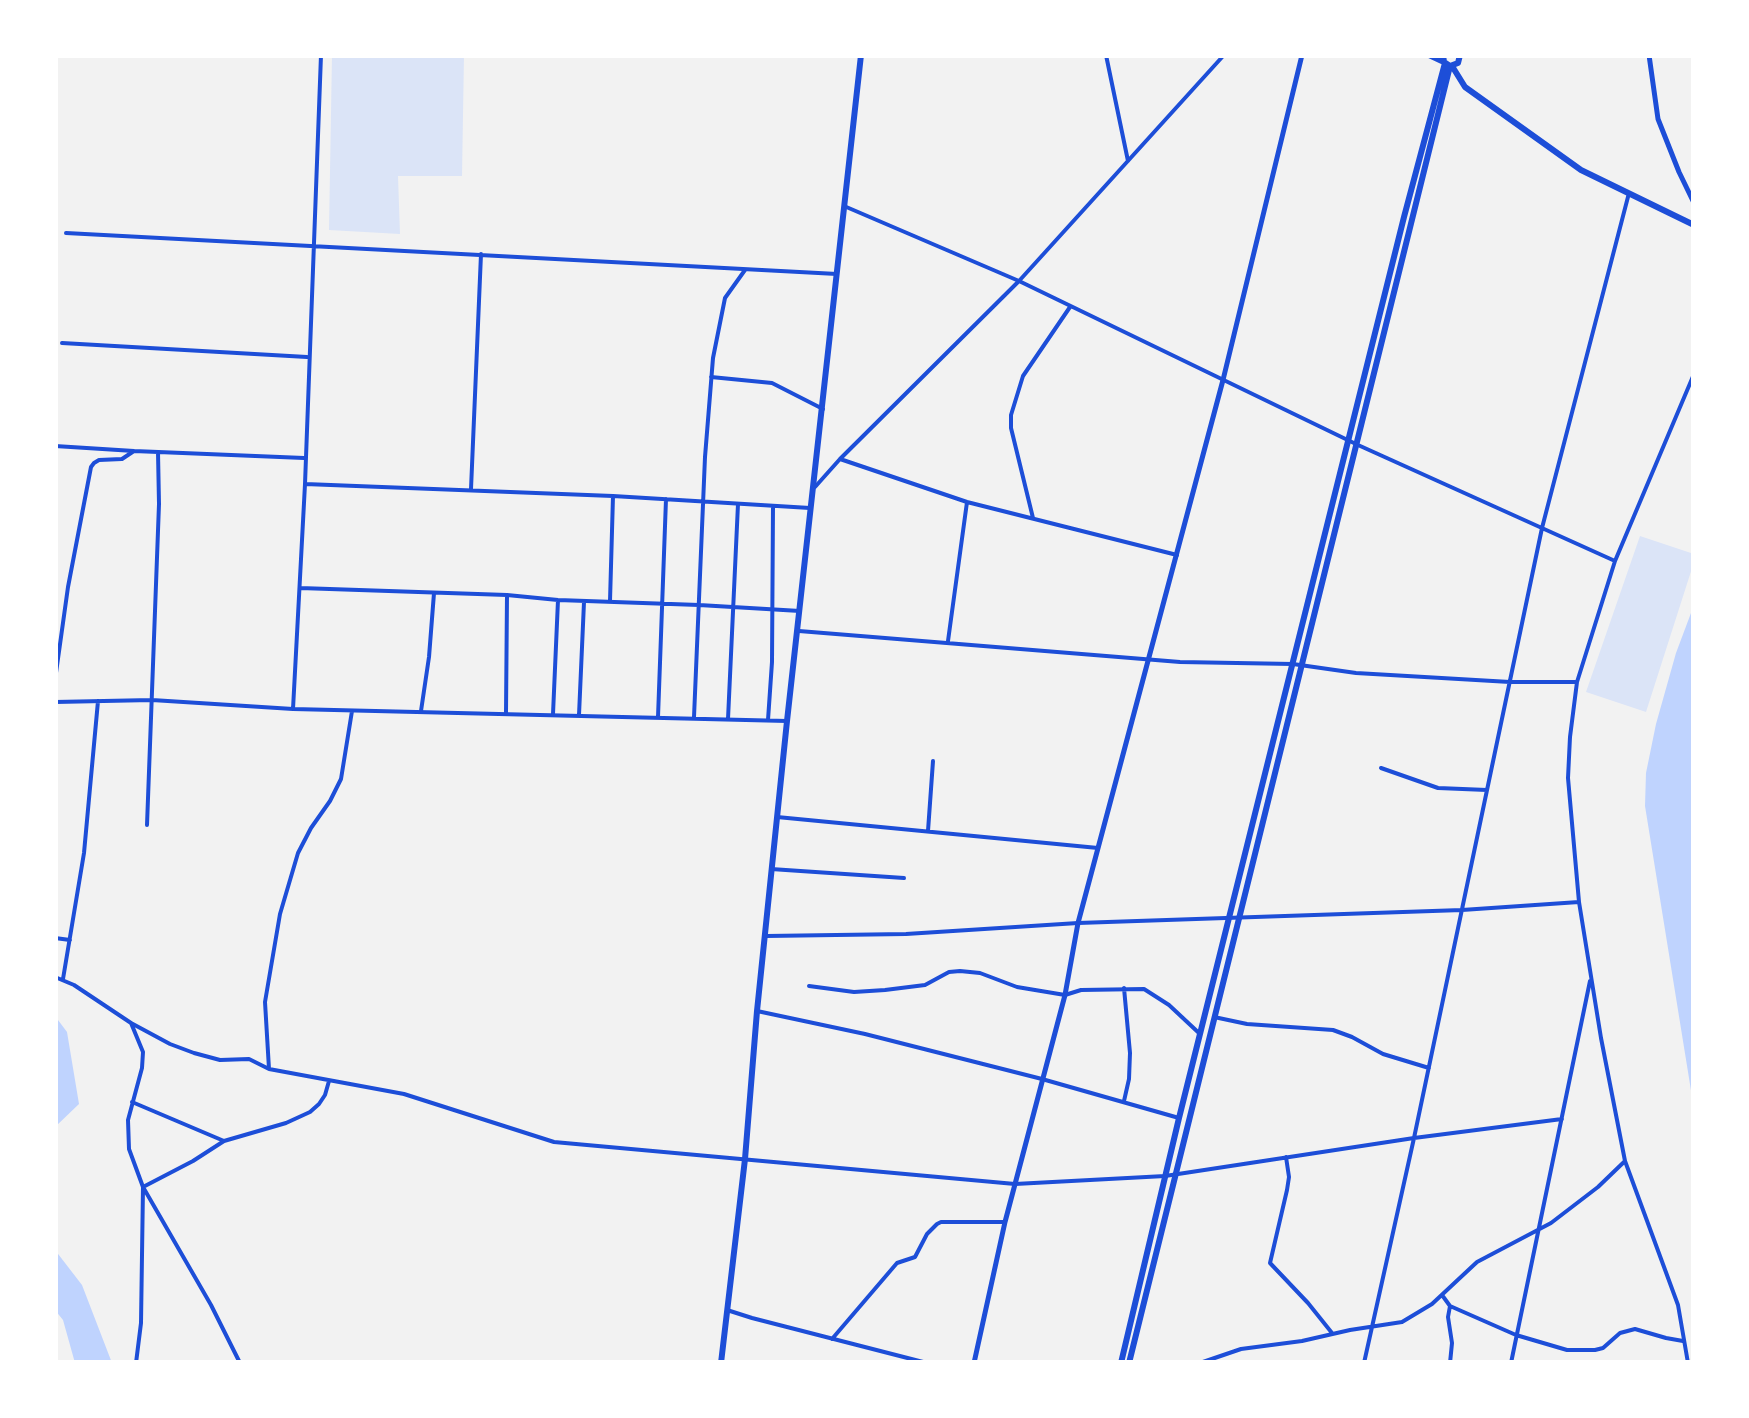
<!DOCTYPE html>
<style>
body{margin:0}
#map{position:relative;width:1749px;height:1418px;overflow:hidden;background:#f2f2f2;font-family:"Source Sans 3",sans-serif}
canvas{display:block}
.frame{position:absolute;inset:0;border:58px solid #fff;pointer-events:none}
</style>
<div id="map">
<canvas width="1749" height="1418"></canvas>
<div class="frame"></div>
</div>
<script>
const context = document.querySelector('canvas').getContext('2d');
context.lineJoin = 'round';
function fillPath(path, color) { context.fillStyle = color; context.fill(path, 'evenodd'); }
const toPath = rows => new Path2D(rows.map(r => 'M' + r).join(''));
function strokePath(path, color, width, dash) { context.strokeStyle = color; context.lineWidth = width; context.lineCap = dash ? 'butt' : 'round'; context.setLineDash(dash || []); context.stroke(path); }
const green = toPath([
 [332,55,464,55,462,176,398,176,400,234,329,230],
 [1640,536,1694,554,1694,562,1646,712,1586,692]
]);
const water = toPath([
 [1694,605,1694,1109,1645,806,1646,773,1656,724,1676,653],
 [55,1016,67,1032,79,1104,55,1127],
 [55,1250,82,1285,112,1363,75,1363,63,1320,55,1310]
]);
const minor = toPath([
 [1106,55,1128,161],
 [844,206,1019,281,1358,445,1615,561],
 [66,233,837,274],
 [62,343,307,357],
 [711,377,772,383,823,409],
 [55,446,134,451],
 [840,459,967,502,1177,555],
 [305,484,613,496,810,508],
 [815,487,840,459,1019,281,1224,55],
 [471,489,481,254],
 [1033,518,1011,428,1011,415,1023,376,1070,307],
 [300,588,507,595,558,600,699,605,800,611],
 [610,601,613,496],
 [799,631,1180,662,1293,664,1356,673,1510,682,1577,682],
 [948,641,967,502],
 [55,680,68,587,91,467,94,463,99,460,122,459,134,451,304,458],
 [55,702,152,700,293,709,787,721],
 [293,709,305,484,321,55],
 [421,711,429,657,434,593],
 [506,713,507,595],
 [553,714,558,600],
 [579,715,584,602],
 [658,717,666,499],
 [694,717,705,457,713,358,725,298,745,270],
 [728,719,738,504],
 [768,720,772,662,773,506],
 [1381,768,1438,788,1487,790],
 [777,817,1098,848],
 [147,825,159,504,158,452],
 [928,831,933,761],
 [771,869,904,878],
 [766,936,906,934,1078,923,1462,910,1579,902],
 [55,938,70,940],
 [55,977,74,985,131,1023,170,1044,194,1053,220,1060,249,1059,269,1069,404,1094,554,1142,1015,1184,1165,1176,1414,1138,1562,1119],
 [63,979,84,853,98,701],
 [809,986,854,992,885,990,925,985,949,972,960,971,980,973,1017,987,1065,995,1081,990,1144,989,1169,1005,1200,1034],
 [1124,988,1130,1053,1129,1079,1124,1101],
 [757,1011,865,1034,1042,1079,1179,1118],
 [1214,1017,1247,1024,1333,1030,1352,1037,1383,1054,1429,1068],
 [131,1023,143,1052,142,1068,128,1120,129,1149,143,1187,211,1305,240,1363],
 [269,1069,265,1002,280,914,298,853,311,828,330,801,341,779,352,711],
 [132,1102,224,1141],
 [1286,1157,1289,1177,1287,1190,1270,1263,1308,1303,1332,1333],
 [1442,1295,1450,1306,1448,1317,1452,1343,1450,1363],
 [1450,1306,1516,1335,1567,1350,1595,1350,1603,1348,1620,1333,1635,1329,1666,1338,1683,1341],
 [727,1310,752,1318,927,1363],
 [832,1339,897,1263,915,1257,927,1234,937,1224,941,1222,1005,1222],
 [136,1363,141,1323,143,1187,193,1161,224,1141,286,1123,310,1112,319,1104,325,1095,329,1081],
 [1200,1363,1241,1349,1302,1341,1350,1330,1402,1322,1432,1304,1477,1262,1551,1223,1598,1187,1625,1161],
 [1364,1363,1414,1138,1542,528,1629,193],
 [1511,1363,1590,981],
 [1688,1363,1678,1305,1625,1161,1601,1038,1579,902,1568,778,1570,737,1577,682,1615,561,1694,374]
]);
const tertiary = toPath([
 [1649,55,1658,119,1679,172,1694,203]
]);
const secondary = toPath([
 [974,1363,1005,1222,1065,995,1078,923,1223,380,1302,55]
]);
const primary = toPath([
 [1429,55,1444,62],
 [1443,55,1444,62,1450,66,1458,63,1460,55],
 [1452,66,1465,87,1581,170,1694,225],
 [721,1363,745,1159,757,1011,787,721,861,55],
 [1121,1363,1179,1118,1404,217,1445,63],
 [1129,1363,1450,66]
]);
fillPath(green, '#dbe4f7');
fillPath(water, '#bfd3fe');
strokePath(minor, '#1d4ed8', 4);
strokePath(tertiary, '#1d4ed8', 5);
strokePath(secondary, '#1d4ed8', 5);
strokePath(primary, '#1d4ed8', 6);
</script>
